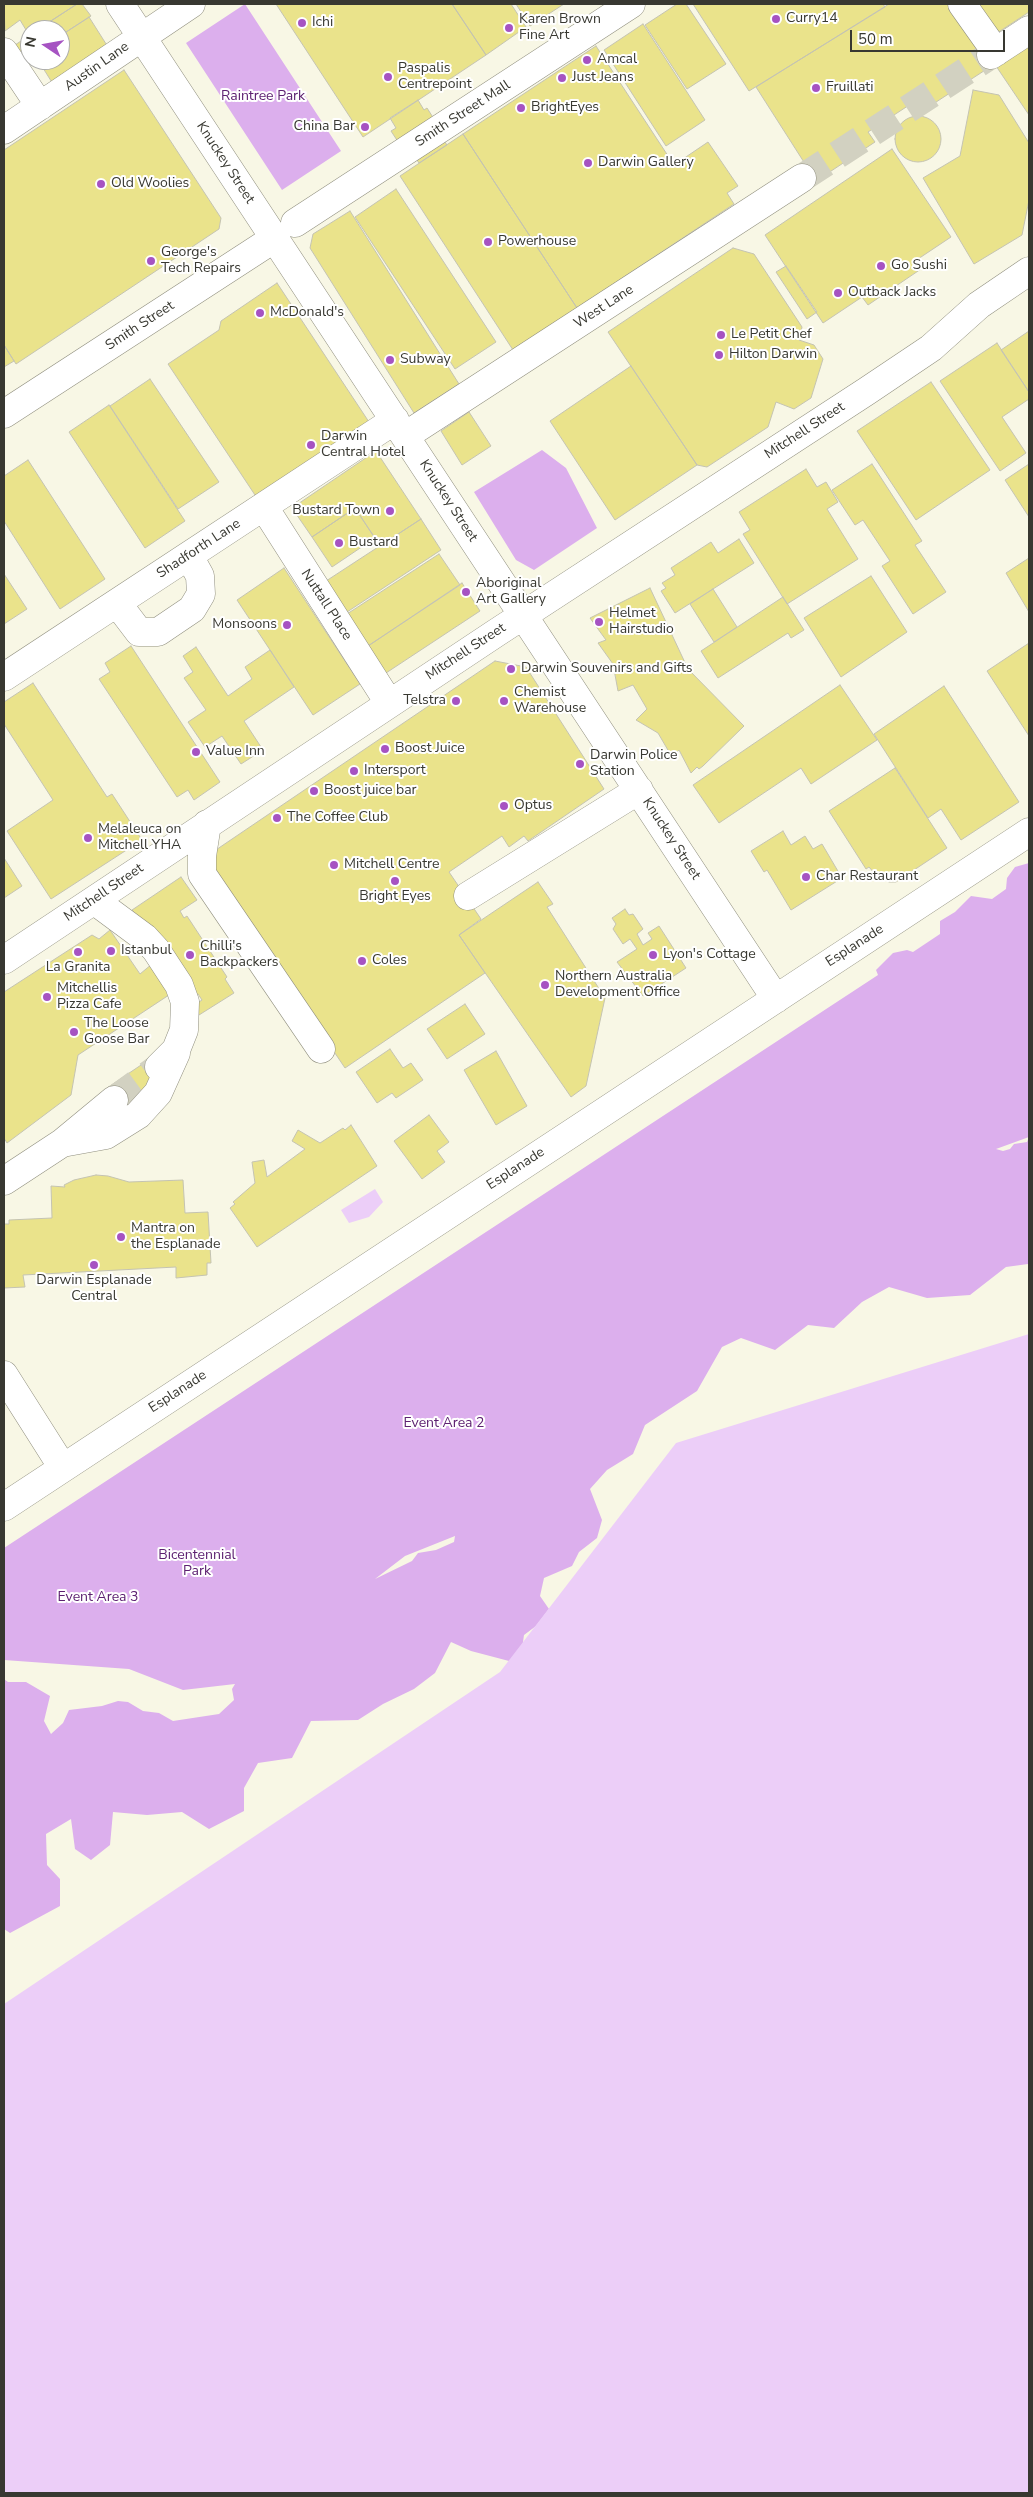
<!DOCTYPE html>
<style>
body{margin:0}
#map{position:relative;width:1033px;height:2497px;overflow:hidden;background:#f8f7e5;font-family:"Nunito Sans",sans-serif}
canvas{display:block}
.frame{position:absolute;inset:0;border:5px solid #383831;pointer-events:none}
.north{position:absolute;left:20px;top:20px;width:50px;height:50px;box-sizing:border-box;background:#fff;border:1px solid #afafad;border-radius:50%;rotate:282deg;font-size:14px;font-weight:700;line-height:20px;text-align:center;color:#383831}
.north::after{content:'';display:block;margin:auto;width:18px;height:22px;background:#a653c2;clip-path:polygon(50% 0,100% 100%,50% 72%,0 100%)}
.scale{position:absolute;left:850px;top:30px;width:155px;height:22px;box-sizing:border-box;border:2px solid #383831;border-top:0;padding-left:6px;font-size:15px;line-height:18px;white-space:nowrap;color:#383831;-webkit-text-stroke:4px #fff;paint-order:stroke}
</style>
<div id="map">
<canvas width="1033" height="2497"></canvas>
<div class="frame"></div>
<div class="north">N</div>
<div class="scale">50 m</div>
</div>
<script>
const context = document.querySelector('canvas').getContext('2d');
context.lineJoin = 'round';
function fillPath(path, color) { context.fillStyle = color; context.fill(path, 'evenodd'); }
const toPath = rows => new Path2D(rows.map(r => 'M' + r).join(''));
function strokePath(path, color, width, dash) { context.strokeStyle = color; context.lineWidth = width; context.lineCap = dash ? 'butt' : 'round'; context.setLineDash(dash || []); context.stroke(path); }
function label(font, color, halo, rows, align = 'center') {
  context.font = font + ' "Nunito Sans",sans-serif'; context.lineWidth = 4; context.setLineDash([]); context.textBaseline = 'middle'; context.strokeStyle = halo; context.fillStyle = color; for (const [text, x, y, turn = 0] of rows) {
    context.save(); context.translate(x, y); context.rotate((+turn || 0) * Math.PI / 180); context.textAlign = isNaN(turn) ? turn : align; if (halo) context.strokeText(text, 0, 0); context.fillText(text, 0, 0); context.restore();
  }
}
const green = toPath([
 [245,4,341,151,282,190,186,43],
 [542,450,566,468,597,528,534,570,516,560,474,492],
 [1029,863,1029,1137,996,1149,1003,1151,1010,1149,1014,1144,1027,1142,1029,1137,1028,1264,1006,1267,970,1295,927,1298,889,1287,862,1302,834,1328,808,1325,775,1350,741,1338,722,1347,697,1391,645,1425,633,1454,607,1470,590,1489,602,1520,597,1538,579,1552,572,1566,544,1578,540,1596,549,1609,536,1626,524,1635,522,1649,509,1661,471,1651,451,1642,435,1673,414,1689,383,1704,358,1720,311,1721,292,1758,258,1763,244,1788,244,1811,209,1829,182,1812,147,1815,113,1812,110,1845,91,1860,75,1849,71,1819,46,1834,47,1865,60,1879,60,1906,10,1933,4,1929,4,1679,8,1682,26,1682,50,1696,44,1721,51,1734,63,1723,69,1710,102,1706,118,1701,128,1702,143,1711,159,1713,173,1721,219,1714,234,1700,232,1689,235,1684,183,1690,129,1669,4,1660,4,1548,878,975,876,970,893,953,907,950,913,952,940,934,940,921,955,912,971,896,992,899,1006,889,1007,878,1015,867],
 [455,1536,454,1542,436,1550,418,1553,412,1561,375,1579,405,1556]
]);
const water = toPath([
 [375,1189,383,1202,369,1217,349,1223,341,1210],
 [1029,1334,1029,2493,4,2493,4,2004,500,1672,676,1443]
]);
const building = toPath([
 [4,4,77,4,37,30,30,30,29,35,20,20,5,31,4,4],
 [77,4,82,4,91,16,60,36,60,30,37,30,77,4],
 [276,4,452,4,486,55,363,137,276,4],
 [452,4,511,4,526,27,486,55,452,4],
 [516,4,564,4,530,26,516,4],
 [677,4,686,4,726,64,687,89,645,25,677,4],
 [693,4,883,4,885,7,749,91,693,4],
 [889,4,950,4,993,65,930,106,923,96,868,132,875,142,816,181,756,87,889,4],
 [968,4,1029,4,1029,12,991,37,968,4],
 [89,17,108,47,53,84,38,60,60,60,60,36,89,17],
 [643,24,705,120,666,146,604,50,643,24],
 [30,35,30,56,25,59,15,45,30,35],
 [1029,44,1029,115,996,66,1029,44],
 [596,46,674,165,708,142,738,186,727,193,734,204,577,308,463,134,596,46],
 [124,70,221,218,219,229,16,364,4,345,4,150,124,70],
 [973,90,999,95,1029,143,1029,200,1022,235,974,264,923,178,960,156,973,90],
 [418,100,424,110,427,108,443,133,440,135,447,145,419,163,413,154,408,157,391,131,396,128,390,118,418,100],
 '895 139a23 23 0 1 1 46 0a23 23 0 1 1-46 0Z',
 [463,134,577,308,513,350,400,176,463,134],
 [892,149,951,237,915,261,921,269,868,305,862,297,823,323,765,235,892,149],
 [396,189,496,342,455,369,355,217,396,189],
 [350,211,459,384,414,413,310,248,313,234,350,211],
 [733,248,754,254,802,327,799,340,814,345,823,359,811,398,794,409,776,402,768,427,707,467,697,465,608,332,733,248],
 [786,266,817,312,807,319,776,272,786,266],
 [277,283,369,422,257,498,168,364,219,330,221,321,277,283],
 [1029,331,1029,392,1001,350,1029,331],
 [997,343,1029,392,1029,399,1002,417,1026,453,1000,471,940,381,997,343],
 [4,345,14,361,4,367,4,345],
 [631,366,697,465,615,520,550,421,631,366],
 [150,379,219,482,178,509,110,406,150,379],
 [931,382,990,470,916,520,857,431,931,382],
 [109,405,185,521,145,548,69,432,109,405],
 [469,412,491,446,462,465,441,431,469,412],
 [376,451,421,519,380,546,355,508,312,537,292,508,376,451],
 [28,460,105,579,60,609,4,521,4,476,28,460],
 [872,464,922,541,915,545,946,592,913,614,882,566,890,561,863,520,855,525,832,490,872,464],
 [1029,464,1029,517,1005,480,1029,464],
 [806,469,817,487,826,482,838,502,827,509,858,559,787,604,743,534,750,530,739,512,806,469],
 [355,508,375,538,332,567,312,537,355,508],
 [421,519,441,550,344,614,323,583,421,519],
 [739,539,754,563,675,613,661,591,666,588,662,583,675,575,671,568,711,542,718,553,739,539],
 [439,554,460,585,368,646,347,614,439,554],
 [1029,558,1029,612,1006,573,1029,558],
 [284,568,360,684,313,715,237,600,284,568],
 [4,574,27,609,4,624,4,574],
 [871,576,907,632,841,677,804,618,871,576],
 [462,583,480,611,386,673,368,646,462,583],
 [650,588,688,669,744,726,703,766,699,769,697,767,691,773,679,750,672,757,658,733,636,720,647,709,633,685,618,691,613,664,598,643,606,640,590,618,650,588],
 [713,589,737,627,714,642,690,604,713,589],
 [783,597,804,630,791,638,788,633,718,678,701,651,783,597],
 [1029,643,1029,736,987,671,1029,643],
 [131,646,220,782,194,800,188,790,177,797,99,679,110,672,105,663,131,646],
 [196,647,228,696,252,679,245,667,270,650,294,687,244,721,263,750,241,764,222,736,205,747,188,722,206,710,184,678,193,672,183,656,196,647],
 [495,661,526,667,604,789,528,841,524,836,509,847,502,836,449,872,481,919,459,935,485,973,345,1068,204,858,495,661],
 [33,683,107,797,112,794,142,840,51,899,7,831,53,800,4,724,4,702,33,683],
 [840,685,877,740,811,784,801,768,719,823,693,785,840,685],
 [944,686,1019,802,961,840,941,809,928,818,874,734,944,686],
 [895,768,947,848,896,882,889,882,875,874,869,867,866,869,829,811,895,768],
 [783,831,791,845,805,836,813,849,822,844,842,878,791,910,767,870,764,872,751,851,783,831],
 [4,858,22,886,4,898,4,858],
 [181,877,197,900,180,911,184,918,187,916,227,977,225,979,234,993,199,1015,193,1006,202,1000,198,994,195,995,132,910,181,877],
 [538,882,553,904,547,907,605,998,586,1086,571,1097,459,935,538,882],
 [625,909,629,915,633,914,643,929,637,934,643,945,652,939,648,933,659,926,686,968,643,996,617,962,637,949,630,939,623,944,613,929,616,924,612,918,625,909],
 [110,930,140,974,152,964,172,993,78,1055,71,1095,7,1143,4,1138,4,992,92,935,99,939,110,930],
 [465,1004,485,1034,447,1059,427,1029,465,1004],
 [390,1049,403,1068,411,1063,423,1080,396,1098,392,1093,377,1103,356,1072,390,1049],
 [496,1051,527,1106,496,1125,464,1070,496,1051],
 [150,1059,159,1074,138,1101,122,1110,107,1088,150,1059],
 [429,1115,449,1142,437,1151,445,1162,422,1179,394,1141,429,1115],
 [351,1125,377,1166,257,1247,230,1208,235,1204,233,1202,255,1183,252,1162,264,1160,267,1177,305,1149,292,1141,298,1130,320,1143,343,1128,345,1130,351,1125],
 [96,1175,108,1176,129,1182,183,1180,185,1213,208,1212,211,1263,207,1263,207,1275,176,1278,176,1267,23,1275,25,1287,4,1288,4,1224,9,1224,9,1220,52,1218,51,1186,65,1187,64,1185,74,1180,96,1175]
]);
const minorTunnel = toPath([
 [802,178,991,55],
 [114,1100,159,1067]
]);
const minor = toPath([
 [120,4,776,999],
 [962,4,996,52],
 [4,52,40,106],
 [991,55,1029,30],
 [4,130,191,4],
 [295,223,631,4],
 [4,414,275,238],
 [405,436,802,178],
 [264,507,389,703],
 [117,603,139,632,158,632,192,609,201,594,200,576,189,556],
 [4,677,395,420],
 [207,824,202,856,202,874,321,1049],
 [468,896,639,790],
 [95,901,145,938,156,950,179,985,185,1002,184,1030,176,1050,159,1067],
 [4,960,496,633,867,391,931,348,979,305,1029,271],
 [62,1143,106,1135,138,1115,158,1093,176,1053],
 [4,1181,62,1143,114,1100],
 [4,1375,63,1468],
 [4,1507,1029,832]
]);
const markers = [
 [776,19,5,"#a653c2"],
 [302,23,5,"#a653c2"],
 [509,28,5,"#a653c2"],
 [587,60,5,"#a653c2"],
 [388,77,5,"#a653c2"],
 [562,78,5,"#a653c2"],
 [816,88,5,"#a653c2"],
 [521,108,5,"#a653c2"],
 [365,127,5,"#a653c2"],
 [588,163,5,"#a653c2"],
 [101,184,5,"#a653c2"],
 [488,242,5,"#a653c2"],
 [151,261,5,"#a653c2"],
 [881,266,5,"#a653c2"],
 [838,293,5,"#a653c2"],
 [260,313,5,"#a653c2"],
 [721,335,5,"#a653c2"],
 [719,355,5,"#a653c2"],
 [390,360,5,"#a653c2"],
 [311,445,5,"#a653c2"],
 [390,511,5,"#a653c2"],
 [339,543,5,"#a653c2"],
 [466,592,5,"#a653c2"],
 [599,622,5,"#a653c2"],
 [287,625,5,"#a653c2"],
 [511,669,5,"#a653c2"],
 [456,701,5,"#a653c2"],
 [504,701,5,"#a653c2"],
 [385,749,5,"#a653c2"],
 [196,752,5,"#a653c2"],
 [580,764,5,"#a653c2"],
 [354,771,5,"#a653c2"],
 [314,791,5,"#a653c2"],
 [504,806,5,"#a653c2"],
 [277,818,5,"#a653c2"],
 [88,838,5,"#a653c2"],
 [334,865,5,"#a653c2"],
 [806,877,5,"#a653c2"],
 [395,881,5,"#a653c2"],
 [111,951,5,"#a653c2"],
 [78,952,5,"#a653c2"],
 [190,955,5,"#a653c2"],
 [653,955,5,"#a653c2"],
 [362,961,5,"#a653c2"],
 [545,985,5,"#a653c2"],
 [47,997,5,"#a653c2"],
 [74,1032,5,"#a653c2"],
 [121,1237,5,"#a653c2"],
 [94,1265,5,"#a653c2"]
];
const poiNames = [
 ["Curry14",786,19],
 ["Karen Brown",519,20],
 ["Fine Art",519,36],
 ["Ichi",312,23],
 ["Amcal",597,60],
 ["Paspalis",398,69],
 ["Centrepoint",398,85],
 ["Just Jeans",572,78],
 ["Fruillati",826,88],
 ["BrightEyes",531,108],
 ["China Bar",355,127,"right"],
 ["Darwin Gallery",598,163],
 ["Old Woolies",111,184],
 ["Powerhouse",498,242],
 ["George's",161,253],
 ["Tech Repairs",161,269],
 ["Go Sushi",891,266],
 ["Outback Jacks",848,293],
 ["McDonald's",270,313],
 ["Le Petit Chef",731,335],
 ["Hilton Darwin",729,355],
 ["Subway",400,360],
 ["Darwin",321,437],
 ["Central Hotel",321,453],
 ["Bustard Town",380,511,"right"],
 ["Bustard",349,543],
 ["Aboriginal",476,584],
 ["Art Gallery",476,600],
 ["Helmet",609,614],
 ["Hairstudio",609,630],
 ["Monsoons",277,625,"right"],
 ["Darwin Souvenirs and Gifts",521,669],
 ["Chemist",514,693],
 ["Warehouse",514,709],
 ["Telstra",446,701,"right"],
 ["Boost Juice",395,749],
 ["Value Inn",206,752],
 ["Darwin Police",590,756],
 ["Station",590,772],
 ["Intersport",364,771],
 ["Boost juice bar",324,791],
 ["Optus",514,806],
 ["The Coffee Club",287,818],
 ["Melaleuca on",98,830],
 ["Mitchell YHA",98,846],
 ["Mitchell Centre",344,865],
 ["Char Restaurant",816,877],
 ["Bright Eyes",395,897,"center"],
 ["Chilli's",200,947],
 ["Backpackers",200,963],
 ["Istanbul",121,951],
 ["Lyon's Cottage",663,955],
 ["Coles",372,961],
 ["La Granita",78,968,"center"],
 ["Northern Australia",555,977],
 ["Development Office",555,993],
 ["Mitchellis",57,989],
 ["Pizza Cafe",57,1005],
 ["The Loose",84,1024],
 ["Goose Bar",84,1040],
 ["Mantra on",131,1229],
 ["the Esplanade",131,1245],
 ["Darwin Esplanade",94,1281,"center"],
 ["Central",94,1297,"center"]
];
const streetNames = [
 ["Austin Lane",97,67,-35],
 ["Smith Street Mall",463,114,-33],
 ["Knuckey Street",225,163,57],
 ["West Lane",604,307,-33],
 ["Smith Street",140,326,-33],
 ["Mitchell Street",805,431,-33],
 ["Knuckey Street",448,501,57],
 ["Shadforth Lane",199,549,-33],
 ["Nuttall Place",326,605,57],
 ["Mitchell Street",466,652,-33],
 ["Knuckey Street",671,839,57],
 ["Mitchell Street",104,893,-34],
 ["Esplanade",855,946,-33],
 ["Esplanade",516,1169,-33],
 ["Esplanade",178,1392,-33]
];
const parkNames = [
 ["Raintree Park",263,97],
 ["Event Area 2",444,1424],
 ["Bicentennial",197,1556],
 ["Park",197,1572],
 ["Event Area 3",98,1598]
];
fillPath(green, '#dcafed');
fillPath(water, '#eccef8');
fillPath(building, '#eae38b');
strokePath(building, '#c4c3b2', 1);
strokePath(minorTunnel, '#d2d1c1', 28, [28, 14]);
strokePath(minor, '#908f7f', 29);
strokePath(minor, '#fff', 28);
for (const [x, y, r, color] of markers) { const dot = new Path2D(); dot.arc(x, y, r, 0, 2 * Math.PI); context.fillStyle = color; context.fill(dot); strokePath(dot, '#fff', 2); }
label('14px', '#383831', '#fff', poiNames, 'left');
label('14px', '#383831', '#fff', streetNames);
label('14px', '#5d2171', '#fff', parkNames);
</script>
